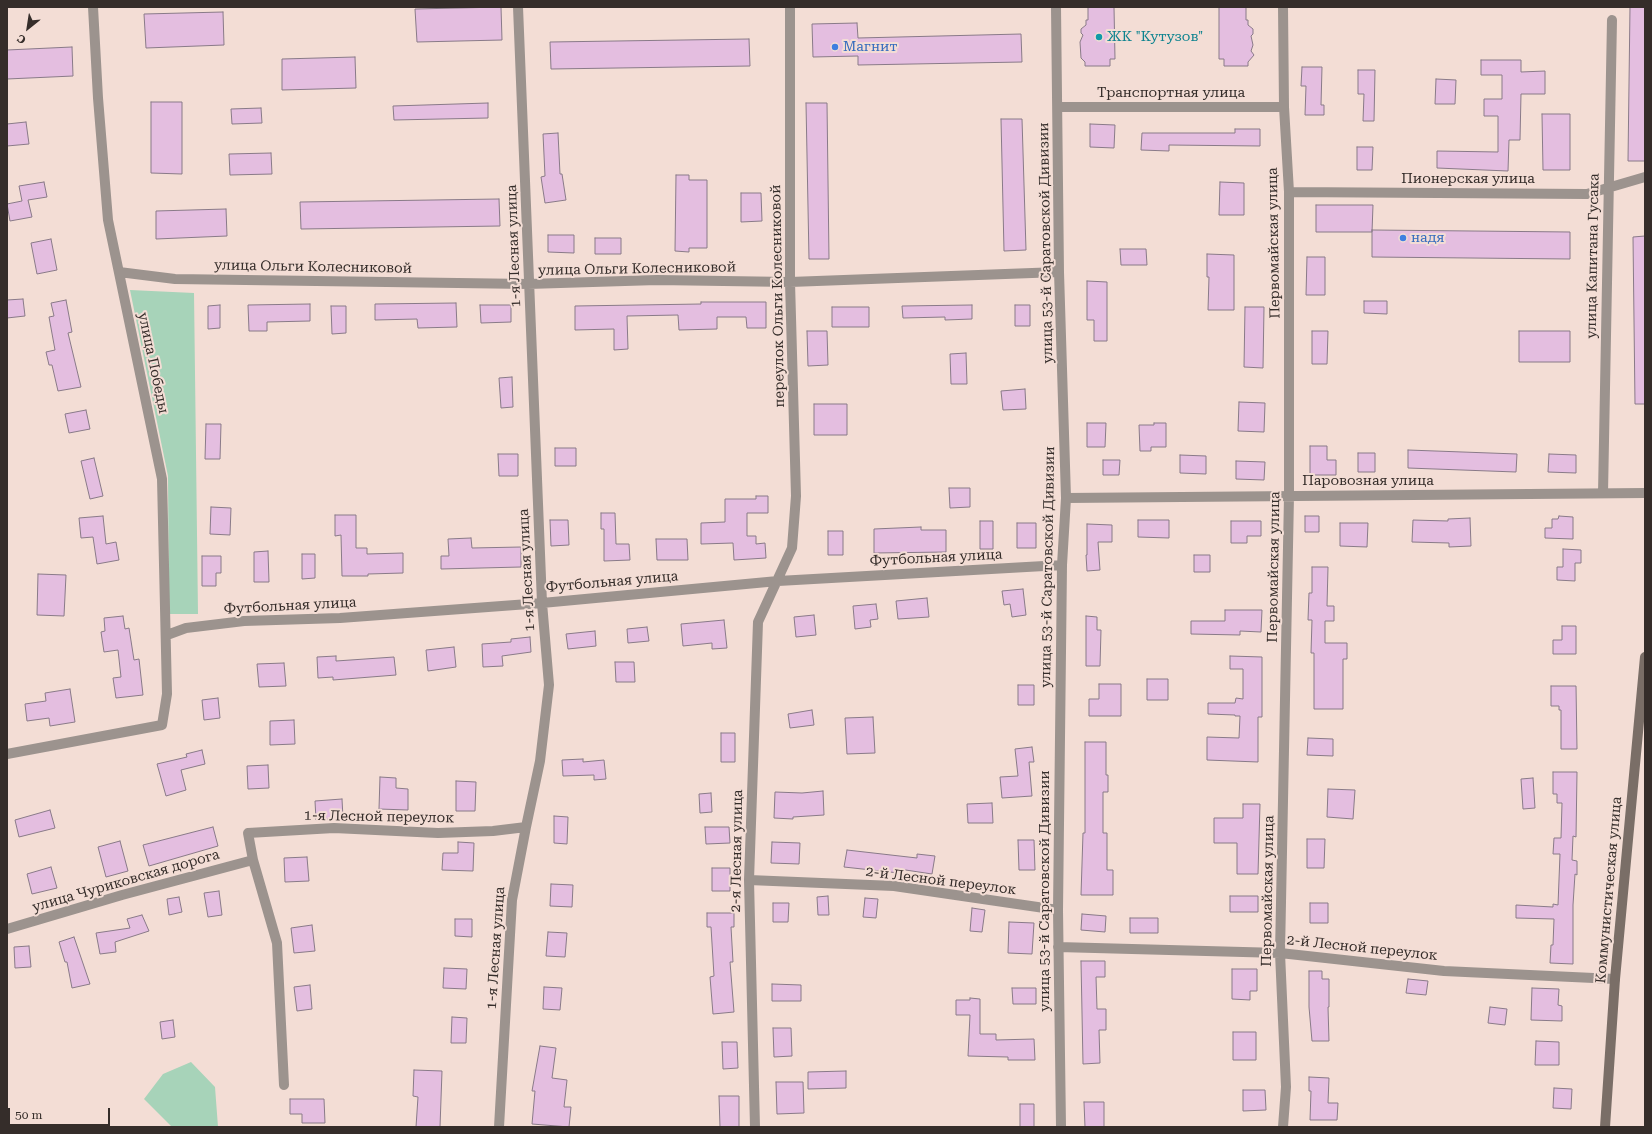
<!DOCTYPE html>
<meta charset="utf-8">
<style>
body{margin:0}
#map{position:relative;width:1652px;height:1134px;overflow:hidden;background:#f3ddd5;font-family:"Roboto Serif",serif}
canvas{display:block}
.frame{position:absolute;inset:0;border:8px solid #352d2a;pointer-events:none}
.north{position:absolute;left:8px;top:8px;width:40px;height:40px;-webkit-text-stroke:3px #f3ddd5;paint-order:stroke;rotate:210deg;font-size:11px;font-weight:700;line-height:16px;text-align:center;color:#352d2a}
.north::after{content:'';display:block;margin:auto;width:14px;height:18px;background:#352d2a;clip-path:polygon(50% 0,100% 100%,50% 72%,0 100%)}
.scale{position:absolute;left:8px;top:1108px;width:102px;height:18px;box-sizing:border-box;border:2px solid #352d2a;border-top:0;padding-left:5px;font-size:12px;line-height:14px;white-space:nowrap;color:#352d2a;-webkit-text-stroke:3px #f3ddd5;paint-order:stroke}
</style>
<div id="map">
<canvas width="1652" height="1134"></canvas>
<div class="frame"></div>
<div class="north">С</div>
<div class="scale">50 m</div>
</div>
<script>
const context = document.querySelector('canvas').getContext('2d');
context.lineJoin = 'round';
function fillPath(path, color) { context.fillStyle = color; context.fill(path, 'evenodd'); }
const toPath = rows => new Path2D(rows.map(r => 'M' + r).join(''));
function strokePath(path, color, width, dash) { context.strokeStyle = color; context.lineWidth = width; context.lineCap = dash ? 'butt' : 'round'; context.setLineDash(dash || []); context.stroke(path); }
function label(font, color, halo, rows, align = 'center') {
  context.font = font + ' "Roboto Serif",serif'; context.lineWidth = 4; context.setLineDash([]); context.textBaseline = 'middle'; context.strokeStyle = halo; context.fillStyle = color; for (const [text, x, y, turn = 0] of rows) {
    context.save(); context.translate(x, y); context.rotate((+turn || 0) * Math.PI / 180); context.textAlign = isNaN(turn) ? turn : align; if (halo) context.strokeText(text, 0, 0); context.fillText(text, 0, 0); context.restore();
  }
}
const green = toPath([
 [130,290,194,293,198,614,169,614,168,476],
 [191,1062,215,1087,218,1127,172,1127,144,1099,163,1074]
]);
const building = toPath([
 [501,7,502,40,417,42,415,9,501,7],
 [1088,7,1114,7,1115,59,1110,59,1110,66,1085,66,1085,62,1081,58,1080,42,1083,35,1081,33,1081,29,1086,25,1086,20,1088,20,1088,7],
 [1219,7,1246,7,1246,20,1248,20,1248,25,1253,29,1253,34,1251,36,1253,45,1251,51,1254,55,1248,62,1248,66,1224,66,1224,59,1219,59,1219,7],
 [1630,7,1645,7,1645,161,1628,161,1630,7],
 [223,12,224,45,146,48,144,14,223,12],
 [857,23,858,38,1021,34,1022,62,858,65,858,56,813,57,812,24,857,23],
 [749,39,750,66,551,69,550,42,749,39],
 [72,47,73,76,7,79,7,50,72,47],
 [355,57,356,88,282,90,282,59,355,57],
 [1481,60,1521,60,1521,72,1545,71,1545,94,1521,94,1520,140,1509,140,1508,171,1437,168,1437,151,1498,152,1498,116,1484,116,1484,99,1502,99,1502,75,1481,75,1481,60],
 [1302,67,1322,67,1321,105,1324,105,1324,115,1305,115,1306,86,1301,86,1302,67],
 [1358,70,1375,70,1374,121,1363,121,1364,94,1358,94,1358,70],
 [1436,79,1456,80,1455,104,1435,104,1436,79],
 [151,102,182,102,182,174,151,173,151,102],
 [488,103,488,118,394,120,393,106,488,103],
 [806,103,827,103,829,259,809,259,806,103],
 [261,108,262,123,232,124,231,109,261,108],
 [1542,114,1570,114,1570,170,1543,170,1542,114],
 [1001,119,1022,119,1026,250,1004,251,1001,119],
 [26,122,29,144,7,146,7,124,26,122],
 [1090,124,1115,125,1114,148,1090,147,1090,124],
 [1235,129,1260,129,1260,146,1169,145,1169,151,1141,150,1142,133,1235,133,1235,129],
 [558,133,560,174,562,174,566,200,545,203,541,177,545,176,543,134,558,133],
 [1357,147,1373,147,1372,170,1357,170,1357,147],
 [271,153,272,174,230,175,229,154,271,153],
 [676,175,689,175,689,180,707,180,707,248,689,248,689,252,675,251,676,175],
 [44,182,47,197,28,200,32,217,10,221,7,204,22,201,19,186,44,182],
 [1220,182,1244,183,1244,215,1219,215,1220,182],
 [741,193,761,193,762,221,741,222,741,193],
 [499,199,500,226,301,229,300,202,499,199],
 [1316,205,1373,205,1372,232,1316,232,1316,205],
 [226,209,227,236,156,239,156,211,226,209],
 [1372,230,1570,232,1570,259,1372,257,1372,230],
 [548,235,574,235,574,253,548,252,548,235],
 [1645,236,1645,404,1635,404,1633,237,1645,236],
 [595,238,621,238,621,254,595,254,595,238],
 [51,239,57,270,37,274,31,243,51,239],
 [1120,249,1146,249,1147,265,1121,265,1120,249],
 [1207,254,1234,255,1234,310,1208,310,1209,277,1207,277,1207,254],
 [1307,257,1325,257,1325,295,1306,295,1307,257],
 [1087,281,1107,282,1107,341,1094,341,1094,320,1087,320,1087,281],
 [23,299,25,316,7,318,7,300,23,299],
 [66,300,72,332,68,333,81,387,58,391,52,365,49,365,46,352,55,350,49,317,54,316,51,303,66,300],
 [1364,301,1387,301,1387,314,1364,313,1364,301],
 [701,302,766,302,766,328,747,328,746,317,717,317,717,329,679,330,678,315,627,316,628,349,614,350,614,329,575,330,575,306,701,304,701,302],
 [456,303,457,327,418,328,417,319,375,320,375,304,456,303],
 [310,304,310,321,267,322,267,331,249,331,248,305,310,304],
 [220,305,220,328,208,329,208,306,220,305],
 [480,305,511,305,511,322,481,323,480,305],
 [972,305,972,319,945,320,945,317,903,318,902,306,972,305],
 [1015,305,1030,305,1030,326,1015,326,1015,305],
 [331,306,346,306,346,333,332,334,331,306],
 [832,307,869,307,869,327,832,327,832,307],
 [1245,307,1264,307,1263,368,1244,367,1245,307],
 [807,331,827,331,828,365,808,366,807,331],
 [1312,331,1328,331,1327,364,1312,364,1312,331],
 [1519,331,1570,331,1570,362,1519,362,1519,331],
 [966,353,967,384,951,384,950,354,966,353],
 [512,377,513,407,501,408,499,378,512,377],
 [1025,389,1026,409,1003,410,1001,391,1025,389],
 [1239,402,1265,403,1264,432,1238,431,1239,402],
 [814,404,847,404,847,435,814,435,814,404],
 [86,410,90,429,69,433,65,414,86,410],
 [1087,423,1106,423,1105,447,1087,447,1087,423],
 [1154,423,1166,423,1166,447,1151,447,1151,451,1140,451,1139,425,1154,425,1154,423],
 [206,424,221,424,220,459,205,459,206,424],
 [1310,446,1327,446,1327,460,1336,460,1336,475,1310,475,1310,446],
 [555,448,576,448,576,466,555,466,555,448],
 [1408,450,1517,454,1516,472,1408,468,1408,450],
 [1358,453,1375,453,1375,472,1358,472,1358,453],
 [498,454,518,454,518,476,499,476,498,454],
 [1549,454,1576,455,1576,473,1548,472,1549,454],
 [1180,455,1206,456,1206,474,1180,473,1180,455],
 [94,458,103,496,90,499,81,461,94,458],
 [1103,460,1120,460,1119,475,1103,475,1103,460],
 [1236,461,1265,462,1264,480,1236,479,1236,461],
 [949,488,970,488,970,507,950,508,949,488],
 [756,496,768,496,768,513,747,513,747,536,756,536,756,544,765,543,766,558,734,560,733,543,701,544,701,523,725,522,725,499,756,499,756,496],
 [211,507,231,508,230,535,210,534,211,507],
 [601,513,615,513,616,544,629,544,630,560,604,561,604,529,601,529,601,513],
 [335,515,356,515,356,548,367,548,367,554,403,553,403,573,368,574,368,576,342,576,341,535,335,536,335,515],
 [103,516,106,544,116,542,119,560,97,564,93,537,81,538,79,518,103,516],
 [1305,516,1319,516,1319,532,1305,532,1305,516],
 [1559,516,1573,517,1573,539,1545,538,1545,528,1552,528,1552,519,1558,519,1559,516],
 [1470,518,1471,546,1449,547,1449,543,1412,542,1413,520,1448,521,1448,519,1470,518],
 [550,520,568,520,569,545,551,546,550,520],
 [1138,520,1169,520,1169,538,1138,537,1138,520],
 [980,521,993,521,993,549,980,549,980,521],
 [1231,521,1261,521,1261,536,1247,536,1247,543,1231,543,1231,521],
 [1017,523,1036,523,1036,548,1017,548,1017,523],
 [1340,523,1368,523,1367,547,1340,546,1340,523],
 [1087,524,1112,525,1112,542,1098,542,1100,570,1087,571,1086,555,1087,555,1087,524],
 [921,527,921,530,946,530,946,552,874,553,874,529,921,527],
 [828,531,843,531,843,555,828,555,828,531],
 [471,538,472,548,521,547,521,567,441,569,441,556,449,556,448,539,471,538],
 [656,539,687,539,688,560,657,560,656,539],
 [1563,549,1581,550,1581,563,1575,563,1575,581,1557,580,1557,567,1563,567,1563,549],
 [268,551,269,582,254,582,254,552,268,551],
 [302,554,315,554,315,578,302,579,302,554],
 [1194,555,1210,555,1210,572,1194,572,1194,555],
 [202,556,221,556,221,573,216,573,216,586,202,586,202,556],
 [1312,567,1328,567,1327,606,1334,606,1334,621,1325,621,1325,643,1347,643,1347,659,1343,659,1343,709,1314,709,1314,653,1311,653,1312,620,1308,620,1309,593,1312,593,1312,567],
 [38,574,66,575,64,616,37,615,38,574],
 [1023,589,1026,615,1012,617,1010,604,1004,605,1002,591,1023,589],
 [927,598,929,617,898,619,896,601,927,598],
 [876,604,878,619,870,620,871,627,855,629,853,606,876,604],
 [1225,610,1262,610,1261,632,1240,631,1240,635,1191,634,1191,621,1225,621,1225,610],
 [814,615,816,635,796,637,794,617,814,615],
 [123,616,125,629,129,628,134,660,139,659,143,695,116,698,113,678,121,677,118,650,104,652,101,632,105,631,104,618,123,616],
 [1086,616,1097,617,1097,630,1101,630,1100,666,1086,666,1086,616],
 [724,620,727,648,712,649,712,643,683,646,681,624,724,620],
 [1562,626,1576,626,1576,654,1553,654,1553,640,1562,640,1562,626],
 [647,627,649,641,628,643,627,629,647,627],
 [595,631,596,646,568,649,566,634,595,631],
 [530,637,531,652,502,656,503,666,483,667,482,644,511,642,511,639,530,637],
 [454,647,456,667,428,671,426,650,454,647],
 [336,656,336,661,394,657,396,675,333,680,333,677,318,678,317,657,336,656],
 [1230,656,1262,657,1262,717,1258,717,1258,762,1207,760,1207,737,1239,738,1240,716,1235,716,1235,715,1208,714,1208,703,1235,703,1236,698,1243,699,1243,669,1230,669,1230,656],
 [615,662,634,662,635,682,616,682,615,662],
 [284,663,286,686,259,687,257,664,284,663],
 [1147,679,1168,679,1168,700,1147,700,1147,679],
 [1099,684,1121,684,1121,716,1089,716,1089,699,1099,699,1099,684],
 [1018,685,1034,685,1034,705,1018,705,1018,685],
 [1551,686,1576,686,1577,749,1561,749,1561,710,1559,710,1559,706,1551,706,1551,686],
 [70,689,75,722,50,726,49,718,27,721,25,704,46,701,45,693,70,689],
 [218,698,220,718,204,720,202,700,218,698],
 [812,710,814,725,790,728,788,714,812,710],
 [873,717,875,753,847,754,845,718,873,717],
 [294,720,295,744,270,745,270,721,294,720],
 [721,733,735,733,735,762,721,762,721,733],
 [1308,738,1333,739,1333,756,1307,755,1308,738],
 [1085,742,1106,742,1106,775,1108,775,1108,792,1103,792,1103,833,1107,833,1107,870,1113,870,1113,895,1081,895,1083,833,1085,833,1085,742],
 [1032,747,1034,762,1029,762,1032,796,1002,798,1000,777,1018,776,1015,749,1032,747],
 [202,750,205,764,181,770,186,790,166,796,157,764,187,757,186,754,202,750],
 [583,759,583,762,604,760,606,779,594,780,594,775,563,776,562,760,583,759],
 [268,765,269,788,248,789,247,766,268,765],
 [1553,772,1577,772,1576,837,1573,836,1572,860,1577,861,1577,875,1575,874,1573,905,1573,964,1550,963,1551,945,1553,945,1554,919,1516,918,1516,905,1553,907,1553,904,1558,905,1560,854,1553,854,1554,838,1561,838,1562,803,1557,803,1557,794,1553,794,1553,772],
 [380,777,396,778,396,788,408,789,408,810,379,809,380,777],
 [1533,778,1535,808,1523,809,1521,779,1533,778],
 [456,781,476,782,475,811,456,811,456,781],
 [1328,789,1355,790,1353,819,1327,817,1328,789],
 [823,791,824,815,793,817,793,819,774,818,775,792,802,793,823,791],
 [711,793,712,812,700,813,699,794,711,793],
 [342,799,343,818,316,820,315,801,342,799],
 [992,803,993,823,968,823,967,804,992,803],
 [1243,804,1260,804,1258,874,1237,874,1237,843,1214,843,1214,818,1243,818,1243,804],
 [50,810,55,828,19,837,15,820,50,810],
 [554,816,568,817,567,844,554,843,554,816],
 [213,827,218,846,149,866,143,845,213,827],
 [705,827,729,827,730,843,706,844,705,827],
 [1307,839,1325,839,1324,868,1307,868,1307,839],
 [1018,840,1034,840,1035,870,1019,870,1018,840],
 [120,841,128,871,106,877,98,847,120,841],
 [458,842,474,843,473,871,442,870,443,853,458,853,458,842],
 [772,842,800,843,799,864,771,863,772,842],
 [847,850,917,858,917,854,935,856,932,874,899,869,899,873,844,867,847,850],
 [307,857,309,881,285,882,284,858,307,857],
 [51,867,57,888,32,894,27,874,51,867],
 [712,868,730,868,730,891,712,891,712,868],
 [551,884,573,885,572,907,550,906,551,884],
 [219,891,222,915,208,917,204,893,219,891],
 [828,896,829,915,818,915,817,897,828,896],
 [1230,896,1258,896,1258,912,1230,912,1230,896],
 [179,897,182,912,169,915,167,899,179,897],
 [865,898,878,899,876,918,863,917,865,898],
 [773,903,789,903,788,922,773,922,773,903],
 [1310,903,1328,903,1328,923,1310,923,1310,903],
 [972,908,985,910,982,932,970,931,972,908],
 [707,913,734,913,734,927,731,927,733,962,730,962,734,1012,713,1014,710,977,714,976,711,927,707,927,707,913],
 [1082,914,1106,916,1105,932,1081,930,1082,914],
 [142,915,149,931,115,942,116,952,100,954,96,933,130,928,127,919,142,915],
 [1130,918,1158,918,1158,933,1130,933,1130,918],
 [455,919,472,919,472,937,455,936,455,919],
 [1009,922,1034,923,1032,954,1008,953,1009,922],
 [312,925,315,951,294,953,291,928,312,925],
 [548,932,567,933,565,957,546,956,548,932],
 [74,937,90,984,72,988,67,962,65,962,59,942,74,937],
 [29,946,31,967,15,968,14,947,29,946],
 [1081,961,1105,961,1105,977,1096,977,1097,1009,1106,1009,1106,1030,1099,1030,1100,1063,1083,1064,1081,961],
 [444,968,467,969,466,989,443,988,444,968],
 [1232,969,1257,969,1257,991,1250,991,1250,1000,1232,999,1232,969],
 [1309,971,1322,971,1322,979,1329,979,1329,1007,1328,1007,1329,1041,1312,1041,1309,1007,1309,971],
 [1408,979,1428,981,1426,995,1406,993,1408,979],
 [772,984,801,985,801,1001,772,1001,772,984],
 [310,985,312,1009,297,1011,294,987,310,985],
 [544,987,562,988,560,1010,543,1009,544,987],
 [1012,988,1036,988,1036,1004,1013,1004,1012,988],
 [1532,988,1559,989,1558,1005,1562,1006,1562,1021,1531,1020,1532,988],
 [970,998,980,999,980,1034,996,1034,996,1040,1034,1039,1035,1060,1008,1060,1008,1057,968,1056,970,1015,956,1015,956,1000,970,1000,970,998],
 [1490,1007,1507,1009,1505,1025,1488,1023,1490,1007],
 [452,1017,467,1018,466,1043,451,1043,452,1017],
 [173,1020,175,1037,162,1039,160,1022,173,1020],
 [773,1028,791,1028,792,1056,774,1057,773,1028],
 [1233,1032,1256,1032,1256,1060,1233,1060,1233,1032],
 [1536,1041,1559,1042,1559,1065,1535,1065,1536,1041],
 [722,1042,737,1042,738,1068,723,1069,722,1042],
 [540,1046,556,1048,552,1078,567,1080,564,1107,571,1107,569,1127,532,1124,535,1091,532,1091,540,1046],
 [414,1070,442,1071,440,1127,416,1127,418,1097,413,1096,414,1070],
 [846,1071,846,1088,808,1089,808,1072,846,1071],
 [1309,1077,1329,1078,1328,1103,1338,1103,1337,1120,1310,1120,1311,1091,1309,1091,1309,1077],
 [776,1082,803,1082,804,1113,777,1114,776,1082],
 [1554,1088,1572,1089,1571,1109,1553,1108,1554,1088],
 [1243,1090,1265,1090,1266,1110,1243,1111,1243,1090],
 [719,1096,739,1096,739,1127,720,1127,719,1096],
 [290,1099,324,1099,325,1123,302,1123,302,1114,290,1114,290,1099],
 [1084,1102,1104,1102,1104,1127,1085,1127,1084,1102],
 [1020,1104,1034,1104,1034,1127,1020,1127,1020,1104]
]);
const street = toPath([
 [1056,7,1059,272,1066,498,1062,565,1058,910,1061,1127],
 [1058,107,1284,107],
 [1289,192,1587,194,1645,177],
 [119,272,175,279,528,284,657,280,790,282,1059,272],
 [1603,493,1612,20],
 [1066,498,1645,493],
 [167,635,186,628,244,621,340,618,542,603,778,581,1062,565],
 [7,754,162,725,167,694,162,479,108,220,98,98,93,7],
 [749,880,894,886,1058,910],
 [7,929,122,895,253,860],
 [1058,947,1280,953,1444,971,1615,979],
 [284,1085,277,943,253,860,248,833,334,828,438,833,493,831,526,827],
 [499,1127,512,900,526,827,540,761,549,685,542,603,518,7],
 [755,1127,749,880,758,622,792,548,796,496,790,282,790,7],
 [1283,1127,1286,1087,1280,953,1289,496,1289,192,1284,107,1283,7]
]);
const secondary = toPath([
 [1605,1127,1615,979,1645,657]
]);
const markers = [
 [1099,37,4,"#0f9aa8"],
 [835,47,4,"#3f7fe0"],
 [1403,238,4,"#3f7fe0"]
];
const cultureNames = [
 ["ЖК \"Кутузов\"",1107,37]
];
const shopNames = [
 ["Магнит",843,47],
 ["надя",1411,238]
];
const streetNames = [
 ["Транспортная улица",1171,93],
 ["Пионерская улица",1468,179],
 ["улица 53-й Саратовской Дивизии",1046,243,-91],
 ["Первомайская улица",1274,243,-91],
 ["1-я Лесная улица",514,246,-92],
 ["улица Капитана Гусака",1593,256,-89],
 ["улица Ольги Колесниковой",313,267,1],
 ["улица Ольги Колесниковой",637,269,-1],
 ["переулок Ольги Колесниковой",778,296,-91],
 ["улица Победы",153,363,78],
 ["Паровозная улица",1368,481],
 ["Футбольная улица",936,558,-3],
 ["улица 53-й Саратовской Дивизии",1048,567,-89],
 ["Первомайская улица",1274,567,-89],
 ["1-я Лесная улица",527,570,-93],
 ["Футбольная улица",612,582,-5],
 ["Футбольная улица",290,606,-3],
 ["1-я Лесной переулок",379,817,1],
 ["2-я Лесная улица",737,851,-89],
 ["улица Чуриковская дорога",126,881,-16],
 ["2-й Лесной переулок",941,881,7],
 ["Коммунистическая улица",1609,890,-85],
 ["улица 53-й Саратовской Дивизии",1045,891,-90],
 ["Первомайская улица",1268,891,-89],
 ["1-я Лесная улица",496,948,-86],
 ["2-й Лесной переулок",1362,948,6]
];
fillPath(green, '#a7d3b9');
fillPath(building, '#e4bee0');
strokePath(building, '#897a88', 1);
strokePath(street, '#9c938e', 10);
strokePath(secondary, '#7a6e67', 10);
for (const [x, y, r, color] of markers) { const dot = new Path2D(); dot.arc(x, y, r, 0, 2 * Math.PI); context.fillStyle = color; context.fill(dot); strokePath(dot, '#f3ddd5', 1.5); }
label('14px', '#0d838f', '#f3ddd5', cultureNames, 'left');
label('14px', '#366cbe', '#f3ddd5', shopNames, 'left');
label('14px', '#352d2a', '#f3ddd5', streetNames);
</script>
